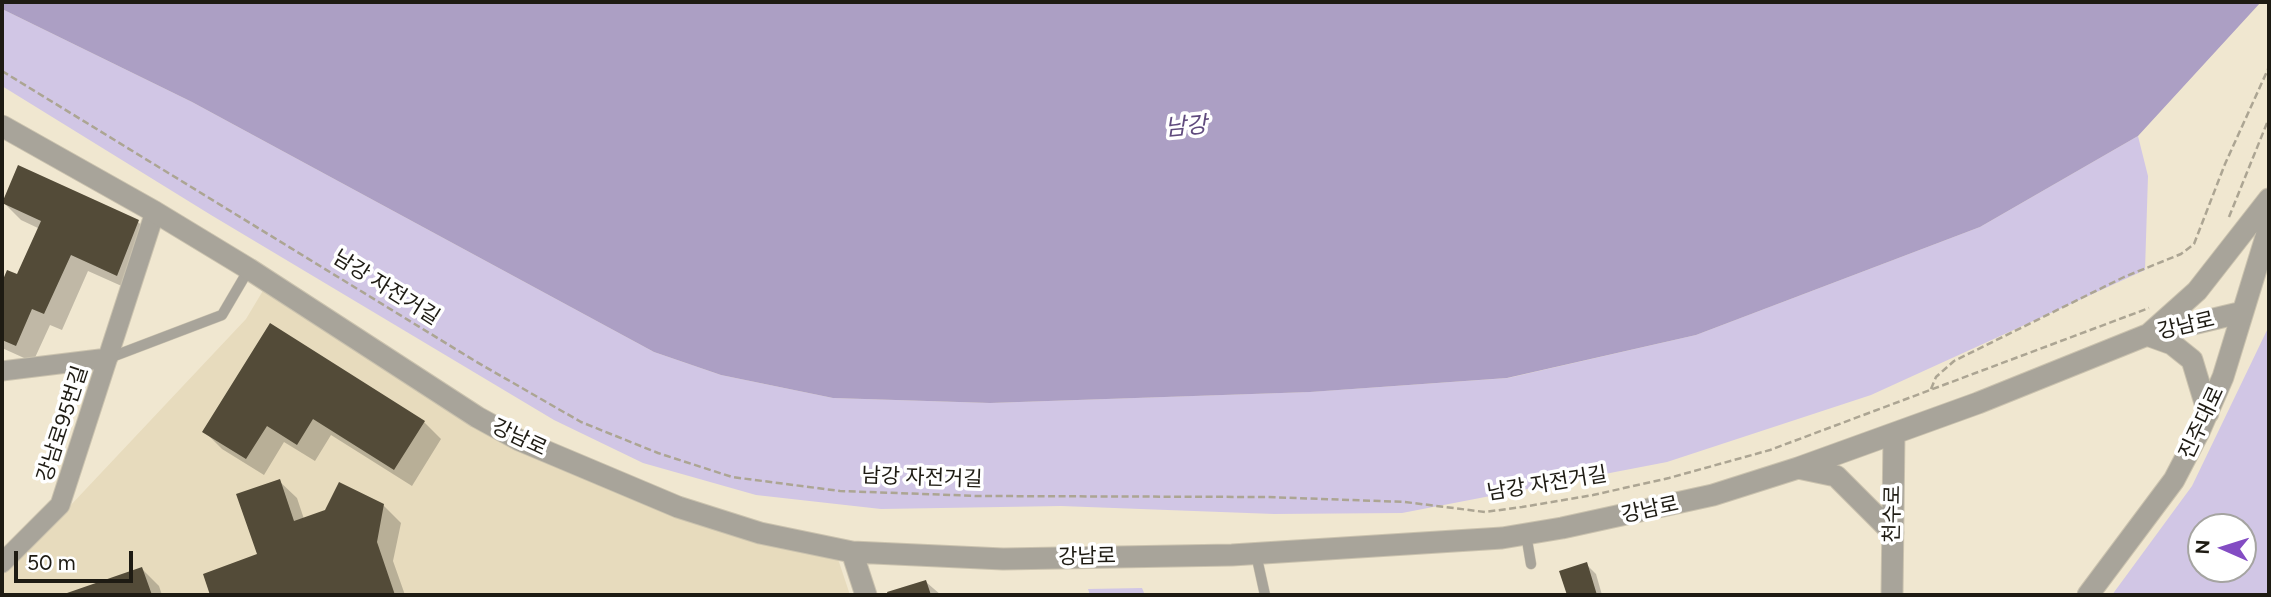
<!DOCTYPE html>
<meta charset="utf-8">
<style>
body{margin:0}
#map{position:relative;width:2271px;height:597px;overflow:hidden;background:#f0e7d0;font-family:Figtree,sans-serif}
canvas{display:block}
.frame{position:absolute;inset:0;border:4px solid #1e1b13;pointer-events:none}
.north{position:absolute;left:2187px;top:513px;width:70px;height:70px;box-sizing:border-box;background:#fff;border:2px solid #a5a4a1;border-radius:50%;rotate:273deg;font-size:19px;font-weight:700;line-height:28px;text-align:center;color:#1e1b13}
.north::after{content:'';display:block;margin:auto;width:24px;height:32px;background:#834cc3;clip-path:polygon(50% 0,100% 100%,50% 72%,0 100%)}
.scale{position:absolute;left:14px;top:551px;width:119px;height:32px;box-sizing:border-box;border:4px solid #1e1b13;border-top:0;padding-left:9px;font-size:21px;line-height:24px;white-space:nowrap;color:#1e1b13;-webkit-text-stroke:5px #fff;paint-order:stroke}
</style>
<div id="map">
<canvas width="2271" height="597"></canvas>
<div class="frame"></div>
<div class="north">N</div>
<div class="scale">50 m</div>
</div>
<script>
const context = document.querySelector('canvas').getContext('2d');
context.lineJoin = 'round';
function fillPath(path, color) { context.fillStyle = color; context.fill(path, 'evenodd'); }
const toPath = rows => new Path2D(rows.map(r => 'M' + r).join(''));
function strokePath(path, color, width, dash) { context.strokeStyle = color; context.lineWidth = width; context.lineCap = dash ? 'butt' : 'round'; context.setLineDash(dash || []); context.stroke(path); }
function label(font, color, halo, rows, align = 'center') {
  context.font = font + ' Figtree,"Noto Sans KR",sans-serif'; context.lineWidth = 7; context.setLineDash([]); context.textBaseline = 'middle'; context.strokeStyle = halo; context.fillStyle = color; for (const [text, x, y, turn = 0] of rows) {
    context.save(); context.translate(x, y); context.rotate((+turn || 0) * Math.PI / 180); context.textAlign = isNaN(turn) ? turn : align; if (halo) context.strokeText(text, 0, 0); context.fillText(text, 0, 0); context.restore();
  }
}
const built = toPath([
 [264,289,484,432,837,556,850,595,2,595,2,572,69,507,246,319]
]);
const green = toPath([
 [2,9,192,102,654,352,721,375,833,398,990,403,1309,392,1508,378,1696,335,1980,227,2138,136,2148,176,2145,270,1871,395,1667,462,1402,513,1274,514,1061,506,881,509,756,495,643,463,554,420,211,215,2,86],
 [2269,326,2269,595,2112,595,2192,486],
 [2201,527,2243,527,2243,569,2201,569],
 [1142,588,1145,595,1090,595,1088,589]
]);
const water = toPath([
 [2,2,2261,2,2138,136,1980,227,1696,335,1507,378,1310,392,990,403,833,398,721,375,654,352,192,102,2,9]
]);
const shadow = toPath([
 [19,167,138,222,156,239,135,292,88,271,62,330,50,325,33,362,2,348,2,286,8,272,18,277,40,229,21,220,3,202],
 [270,326,424,422,441,439,412,486,331,435,315,461,284,442,264,475,222,449,204,431],
 [279,481,297,498,304,519,383,505,401,523,393,561,405,595,212,595,205,575,260,555],
 [1586,564,1596,574,1602,595,1569,595,1561,572],
 [142,569,159,586,162,595,67,595],
 [926,582,941,595,894,595,893,592]
]);
const building = toPath([
 [18,165,139,220,117,276,71,255,44,314,32,309,16,346,2,340,2,282,7,270,17,274,41,221,2,203],
 [270,323,425,421,394,470,313,419,297,445,267,426,246,459,202,432],
 [280,479,294,521,325,510,339,482,384,504,377,542,395,595,210,595,203,574,257,554,236,494],
 [1587,562,1597,595,1567,595,1559,571],
 [142,567,152,595,67,595,67,593],
 [926,580,931,595,888,595,887,592]
]);
const path = toPath([
 [2,71,475,361,581,422,658,453,732,477,840,491,978,496,1266,497,1405,502,1485,512,1522,507,1593,495,1669,478,1770,450,2149,308],
 [2229,217,2269,118],
 [1931,389,1936,377,1954,361,2124,277,2181,254,2194,244,2225,164,2269,67]
]);
const service = toPath([
 [109,358,222,315,249,269],
 [1526,534,1531,564],
 [1256,554,1265,595]
]);
const minor = toPath([
 [2,371,108,358],
 [2,563,60,505,155,212]
]);
const tertiary = toPath([
 [2,126,155,212,249,269,477,417,519,440,678,507,760,533,852,552,1003,559,1232,555,1502,538,1562,528,1713,495,1798,468,1978,403,2147,335,2243,312],
 [2150,333,2197,291,2269,199],
 [2147,335,2172,344,2192,360,2208,413],
 [1798,468,1836,476,1893,533],
 [852,552,866,595],
 [1892,595,1894,434],
 [2088,595,2174,480,2199,432,2223,377,2269,227]
]);
const streetNames = [
 ["남강 자전거길",386,288,32],
 ["강남로",2186,326,-13],
 ["진주대로",2202,423,-65],
 ["강남로95번길",63,424,-72],
 ["강남로",519,438,25],
 ["남강 자전거길",922,478,2],
 ["남강 자전거길",1547,484,-9],
 ["강남로",1650,510,-12],
 ["천수로",1893,514,-89],
 ["강남로",1087,557,-1]
];
const waterNames = [
 ["남강",1186,127,-5]
];
fillPath(built, '#e7dbbd');
fillPath(green, '#d1c6e5');
fillPath(water, '#ac9fc4');
fillPath(shadow, '#0003');
fillPath(building, '#534b38');
strokePath(service, '#cac2ae', 11);
strokePath(minor, '#cac2ae', 21);
strokePath(tertiary, '#cac2ae', 23);
strokePath(path, '#aca593', 2.5, [7, 3.5]);
strokePath(service, '#a8a49a', 10);
strokePath(minor, '#a8a49a', 19);
strokePath(tertiary, '#a8a49a', 21);
label('21px', '#1e1b13', '#fff', streetNames);
label('italic 23px', '#604b7e', '#fff', waterNames);
</script>
